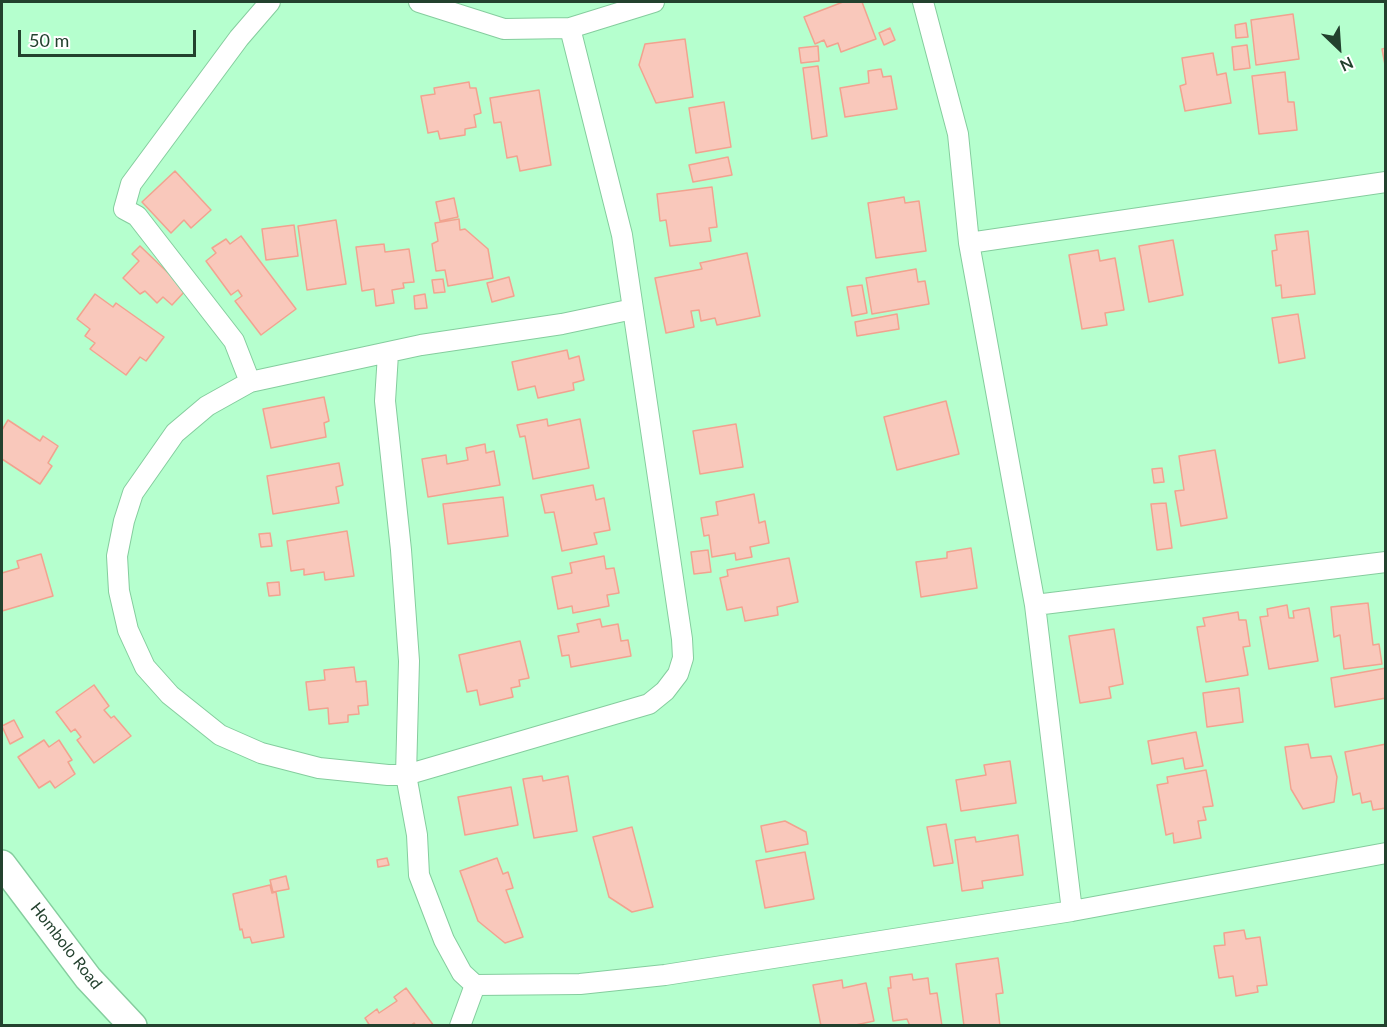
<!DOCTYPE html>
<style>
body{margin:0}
#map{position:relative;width:1387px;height:1027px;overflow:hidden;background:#b5ffce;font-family:Lato,sans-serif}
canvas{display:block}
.frame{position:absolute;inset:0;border:3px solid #23412e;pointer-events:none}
.north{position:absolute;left:1309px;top:18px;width:60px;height:60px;-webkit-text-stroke:4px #fff;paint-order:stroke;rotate:155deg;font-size:16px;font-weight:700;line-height:24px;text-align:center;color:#23412e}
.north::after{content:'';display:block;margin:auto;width:21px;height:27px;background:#23412e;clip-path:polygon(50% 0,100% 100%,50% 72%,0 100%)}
.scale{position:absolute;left:18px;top:30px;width:178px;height:27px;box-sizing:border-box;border:3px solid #23412e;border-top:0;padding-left:8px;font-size:18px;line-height:21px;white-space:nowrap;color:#23412e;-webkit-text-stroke:4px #fff;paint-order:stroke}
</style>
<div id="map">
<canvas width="1387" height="1027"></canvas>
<div class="frame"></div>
<div class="north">N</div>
<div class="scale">50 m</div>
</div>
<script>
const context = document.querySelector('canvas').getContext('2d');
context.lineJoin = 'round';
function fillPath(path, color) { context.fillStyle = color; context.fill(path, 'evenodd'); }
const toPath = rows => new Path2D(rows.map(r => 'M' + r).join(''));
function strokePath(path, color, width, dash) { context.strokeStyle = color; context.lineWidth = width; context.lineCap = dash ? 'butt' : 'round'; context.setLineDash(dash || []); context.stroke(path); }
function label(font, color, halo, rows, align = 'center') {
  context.font = font + ' Lato,sans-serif'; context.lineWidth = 4.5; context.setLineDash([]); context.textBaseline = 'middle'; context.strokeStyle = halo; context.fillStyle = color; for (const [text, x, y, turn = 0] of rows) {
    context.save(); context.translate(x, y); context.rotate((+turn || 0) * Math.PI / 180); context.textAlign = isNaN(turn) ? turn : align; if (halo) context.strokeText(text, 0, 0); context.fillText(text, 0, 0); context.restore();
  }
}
const building = toPath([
 [843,2,862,2,876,39,841,52,838,43,827,47,824,40,815,44,804,17,843,2],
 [1293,14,1299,59,1256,65,1251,20,1293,14],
 [1246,23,1248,37,1236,38,1235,25,1246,23],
 [890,28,895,40,884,45,879,33,890,28],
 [685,39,693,97,656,103,639,65,645,44,685,39],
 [1247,45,1250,68,1234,70,1232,47,1247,45],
 [818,46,819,61,801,63,799,48,818,46],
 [1386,48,1386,70,1382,49,1386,48],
 [1213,53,1217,75,1226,73,1231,103,1185,111,1180,86,1186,84,1182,58,1213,53],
 [818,66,827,136,812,139,803,68,818,66],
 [881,69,883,77,891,76,897,109,845,117,840,88,869,83,868,71,881,69],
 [1285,72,1288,102,1294,102,1297,130,1259,134,1252,76,1285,72],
 [469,82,470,88,476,88,481,113,474,115,476,127,465,129,465,135,440,139,438,131,428,133,421,96,435,94,434,88,469,82],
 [539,90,551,165,520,171,517,156,507,158,501,122,494,123,490,98,539,90],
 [724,102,731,147,696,153,689,108,724,102],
 [728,157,732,175,693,182,689,165,728,157],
 [175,171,211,210,191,228,184,220,171,233,142,202,175,171],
 [712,187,717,227,709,228,711,241,670,246,666,220,660,221,657,194,712,187],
 [904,197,905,203,919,201,926,251,876,258,868,203,904,197],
 [454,198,458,217,440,221,436,202,454,198],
 [459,219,460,230,465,229,488,249,493,278,448,286,445,270,436,271,432,244,438,241,435,223,459,219],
 [336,220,346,284,307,290,298,226,336,220],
 [294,225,298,256,266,260,262,229,294,225],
 [1308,231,1315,294,1282,298,1281,285,1276,286,1272,251,1277,250,1275,235,1308,231],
 [241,236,296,309,261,335,235,301,242,296,238,290,231,295,206,261,216,253,212,248,226,239,230,244,241,236],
 [1173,240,1183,295,1149,302,1139,246,1173,240],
 [384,244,385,252,409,249,414,282,403,283,404,288,392,290,394,303,376,306,374,289,362,291,356,247,384,244],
 [140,246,186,290,172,305,163,297,157,303,145,291,140,294,123,278,139,261,132,254,140,246],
 [1098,250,1100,261,1115,258,1124,310,1105,313,1107,325,1082,329,1069,255,1098,250],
 [747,253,760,316,717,325,715,318,701,321,699,310,691,311,694,327,666,333,655,278,702,269,700,263,747,253],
 [916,269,918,282,925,281,929,304,872,314,866,278,916,269],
 [509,277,514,296,492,302,487,283,509,277],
 [443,279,445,292,434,293,432,280,443,279],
 [862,285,867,313,852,316,847,287,862,285],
 [95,294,113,307,116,303,164,337,146,361,140,357,126,375,90,349,95,343,85,336,90,329,77,319,95,294],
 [425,294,427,308,415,309,414,296,425,294],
 [897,314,899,329,857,336,855,322,897,314],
 [1298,314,1305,358,1279,363,1272,318,1298,314],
 [567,350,569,359,579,356,584,380,573,383,574,390,538,398,535,386,518,390,512,362,567,350],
 [324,397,329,421,324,423,326,437,271,448,263,409,324,397],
 [946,401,959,454,897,470,884,417,946,401],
 [547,419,548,426,580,419,589,468,533,479,525,436,520,437,517,425,547,419],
 [8,420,40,441,43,436,58,446,48,463,52,466,40,484,2,459,2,430,8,420],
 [736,424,743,467,700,474,693,431,736,424],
 [485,444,486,453,494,451,500,485,428,497,422,459,446,455,447,464,468,460,466,448,485,444],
 [1215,450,1227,518,1181,526,1175,491,1184,490,1179,456,1215,450],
 [339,463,343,485,336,487,339,503,273,514,267,476,339,463],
 [1162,468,1164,482,1154,483,1152,469,1162,468],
 [593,485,596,500,604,498,610,530,594,533,597,544,562,551,554,512,545,513,541,495,593,485],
 [754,494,759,523,765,521,769,543,750,547,752,557,736,560,735,553,712,557,709,535,704,536,701,518,718,515,716,502,754,494],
 [503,497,508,536,448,544,443,504,503,497],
 [1166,503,1172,548,1157,550,1151,504,1166,503],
 [347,531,354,576,325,580,324,572,304,575,304,569,291,571,287,541,347,531],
 [270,533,272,546,261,547,259,534,270,533],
 [971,548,977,588,921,597,916,562,947,558,947,552,971,548],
 [708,550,711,572,694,574,691,552,708,550],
 [41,554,53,596,2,611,2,573,19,568,17,561,41,554],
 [604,556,606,569,614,568,619,593,607,595,609,606,573,613,572,606,558,609,552,577,572,573,570,563,604,556],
 [789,558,798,602,777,607,778,615,745,621,742,607,727,610,720,578,728,576,727,570,789,558],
 [279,582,280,595,269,596,267,583,279,582],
 [1368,603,1373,645,1379,644,1382,664,1344,669,1340,635,1334,637,1331,607,1368,603],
 [1287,605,1289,618,1294,618,1293,611,1309,608,1318,661,1269,669,1260,617,1268,616,1267,609,1287,605],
 [1238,612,1239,620,1246,620,1250,646,1243,647,1248,675,1206,682,1197,627,1205,626,1203,618,1238,612],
 [600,619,602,627,618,624,621,641,628,640,631,656,571,667,569,655,562,656,558,636,579,632,577,624,600,619],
 [1114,629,1123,684,1109,687,1111,698,1080,703,1069,636,1114,629],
 [520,641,529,678,519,680,520,686,511,688,513,697,480,705,477,690,467,692,459,655,520,641],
 [354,667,356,682,366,681,368,705,358,706,359,714,348,715,348,722,329,724,328,708,309,710,306,682,325,680,324,670,354,667],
 [1386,668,1386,698,1335,707,1331,678,1386,668],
 [94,685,109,706,104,710,111,718,114,716,131,736,94,763,77,740,81,737,75,729,71,732,56,712,94,685],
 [1239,688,1243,722,1207,727,1203,693,1239,688],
 [14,720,23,737,10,744,2,726,14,720],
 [1196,732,1203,766,1185,769,1183,758,1152,764,1148,741,1196,732],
 [44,740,49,747,59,740,72,760,68,762,75,774,55,788,50,781,39,788,18,757,44,740],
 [1308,744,1311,758,1331,756,1337,777,1334,802,1303,809,1291,789,1285,747,1308,744],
 [1386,744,1386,808,1373,810,1371,801,1362,803,1360,793,1353,795,1345,752,1386,744],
 [1010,761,1016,803,961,811,956,780,986,775,984,765,1010,761],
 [1206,770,1213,806,1203,807,1206,820,1198,821,1201,838,1174,843,1173,833,1166,835,1157,785,1168,783,1167,777,1206,770],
 [542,776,543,781,568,776,577,831,534,838,523,779,542,776],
 [511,787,518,825,465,835,458,797,511,787],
 [785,821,806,832,808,844,766,852,761,826,785,821],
 [946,824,953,863,934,866,927,827,946,824],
 [632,827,653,907,632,912,609,897,593,837,632,827],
 [1018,835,1023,875,982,881,983,888,962,891,955,840,975,837,976,842,1018,835],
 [805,852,814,899,765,908,756,861,805,852],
 [387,858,389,865,378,867,377,860,387,858],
 [497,858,503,874,508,872,513,888,506,890,523,937,505,943,478,921,460,871,497,858],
 [286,876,289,889,273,892,270,880,286,876],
 [270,885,272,893,276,892,284,937,252,943,250,937,244,938,242,929,240,930,233,894,270,885],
 [1244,930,1246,939,1260,937,1267,985,1257,986,1258,992,1236,996,1233,976,1219,978,1214,946,1225,945,1224,933,1244,930],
 [998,958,1003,993,996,994,1000,1026,964,1026,956,964,998,958],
 [912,974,913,980,928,978,930,994,937,993,942,1026,910,1026,907,1019,893,1021,888,988,891,988,890,977,912,974],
 [842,980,843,988,866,983,874,1021,851,1026,821,1026,813,985,842,980],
 [406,988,434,1026,416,1026,414,1023,410,1026,370,1026,365,1018,377,1009,379,1013,397,1001,394,997,406,988]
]);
const street = toPath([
 [419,2,504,29,570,28,654,2],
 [923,2,958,134,969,243,1035,605,1072,911],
 [570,28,622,235,633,309,682,639,683,658,678,674,665,691,649,704,406,775,388,775,319,768,261,753,220,735,170,695,145,667,128,630,119,591,117,556,124,521,133,493,175,433,207,406,250,382,421,345,562,324,633,309],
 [969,243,1386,182],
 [388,354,385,401,401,550,409,661,406,775,417,835,419,875,444,940,462,973,475,985,580,984,665,975,1072,911,1386,853],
 [250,382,234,341,137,216,124,209,131,184,239,38,270,2],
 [1035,605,1386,562],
 [460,1026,475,985]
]);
const secondary = toPath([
 [2,864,88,978,133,1026]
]);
const streetNames = [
 ["Hombolo Road",66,946,52]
];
fillPath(building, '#f9c8bb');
strokePath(building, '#f1a38f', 1.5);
strokePath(street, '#85cd9e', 22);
strokePath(secondary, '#85cd9e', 30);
strokePath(street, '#fff', 20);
strokePath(secondary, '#fff', 27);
label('16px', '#23412e', '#fff', streetNames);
</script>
